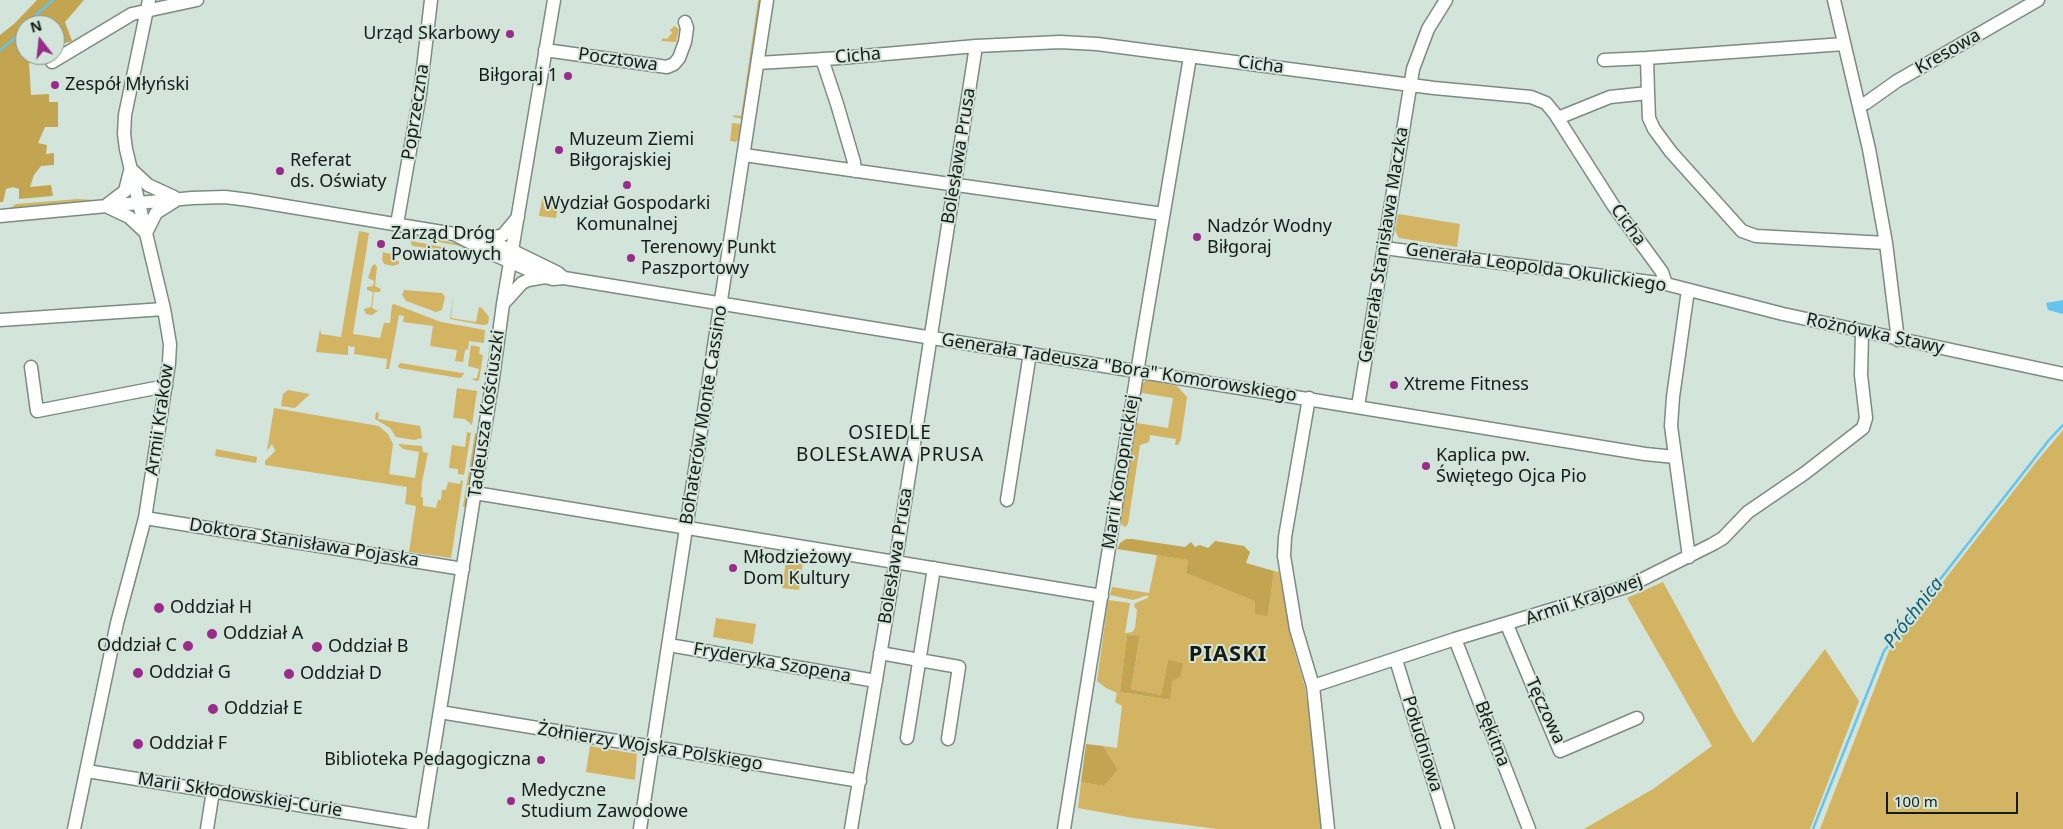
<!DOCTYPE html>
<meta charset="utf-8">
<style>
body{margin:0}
#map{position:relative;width:2063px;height:829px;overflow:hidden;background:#d3e4da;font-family:"Noto Sans",sans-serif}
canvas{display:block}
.north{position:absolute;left:15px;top:15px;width:50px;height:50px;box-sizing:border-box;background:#d3e4da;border:1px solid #87948c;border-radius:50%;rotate:344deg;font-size:14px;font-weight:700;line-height:20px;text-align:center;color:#151b17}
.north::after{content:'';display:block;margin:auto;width:18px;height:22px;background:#992b8a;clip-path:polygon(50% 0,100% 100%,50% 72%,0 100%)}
.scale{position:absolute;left:1886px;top:792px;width:132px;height:22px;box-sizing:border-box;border:2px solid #151b17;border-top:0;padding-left:6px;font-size:15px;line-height:18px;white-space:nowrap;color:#151b17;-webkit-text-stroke:4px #d3e4da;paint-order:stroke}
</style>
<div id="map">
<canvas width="2063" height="829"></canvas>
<div class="north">N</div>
<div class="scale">100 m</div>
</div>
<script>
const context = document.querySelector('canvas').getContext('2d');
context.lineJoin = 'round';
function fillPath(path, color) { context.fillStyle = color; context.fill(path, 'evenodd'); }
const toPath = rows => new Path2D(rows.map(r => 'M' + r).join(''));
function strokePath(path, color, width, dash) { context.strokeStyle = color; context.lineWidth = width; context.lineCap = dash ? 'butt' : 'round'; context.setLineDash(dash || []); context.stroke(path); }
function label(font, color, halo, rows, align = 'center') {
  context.font = font + ' "Noto Sans",sans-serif'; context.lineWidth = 4; context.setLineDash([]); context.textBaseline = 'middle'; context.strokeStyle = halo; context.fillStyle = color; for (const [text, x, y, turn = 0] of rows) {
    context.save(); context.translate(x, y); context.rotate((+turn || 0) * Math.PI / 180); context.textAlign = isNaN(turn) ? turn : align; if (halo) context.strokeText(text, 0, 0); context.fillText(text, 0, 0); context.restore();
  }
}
const green = toPath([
 [758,0,761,0,743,119,733,117,734,115,741,116],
 [674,26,679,29,676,42,661,41,663,38,667,39,672,33,670,30],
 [732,123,742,124,740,138,736,142,730,141],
 [78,199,95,200,10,208,16,204],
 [542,199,559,201,556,218,539,216],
 [1398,214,1460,224,1457,247,1399,238,1395,231],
 [359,231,369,233,353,334,380,338,384,323,390,323,392,305,394,304,441,322,485,330,484,343,469,341,468,349,465,350,463,362,455,361,457,350,430,346,433,326,403,322,404,316,399,315,389,369,386,369,387,359,354,354,355,347,348,346,348,355,316,352,320,329,321,334,341,337],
 [417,235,459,244,484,256,482,257,460,246,413,237],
 [411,241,447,248,449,251,413,246,411,244],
 [383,252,395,255,394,260,399,261,399,264,393,266,384,264,382,260],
 [375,264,377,267,375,286,381,289,380,292,374,292,372,308,378,311,372,315,366,314,364,309,371,307,373,292,367,290,367,287,373,286,374,281,368,278,372,266],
 [404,290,442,293,445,297,442,310,436,312,406,301,402,295],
 [454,292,451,318,476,322,479,307,482,308,489,317,488,324,483,325,450,319],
 [471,345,480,347,479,354,483,355,479,380,477,381,471,379,477,378,479,369,468,366],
 [400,363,462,373,464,373,462,377,459,378,399,368,398,366],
 [1146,380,1177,386,1187,397,1181,439,1178,445,1175,445,1176,439,1150,435,1149,442,1140,445,1128,524,1125,527,1122,525,1120,519,1139,398,1137,423,1168,428,1173,398,1142,393,1139,396,1141,386],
 [457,388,477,391,472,425,465,419,453,418],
 [288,390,293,391,310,394,295,408,281,406,283,394],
 [274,408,379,426,388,434,393,444,389,474,415,478,419,452,403,449,398,444,422,446,423,452,428,453,422,482,421,497,423,498,423,506,436,508,438,500,441,500,442,490,446,490,448,482,460,484,461,480,463,481,451,558,409,552,416,506,405,504,407,487,265,465,265,461,275,451,272,444,267,451],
 [376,412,379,413,378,419,420,426,422,438,414,440,396,437,390,428,375,419],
 [2063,430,2063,829,1820,829,1889,651,2037,461],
 [467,432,471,433,464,475,458,474,458,469,449,468,452,445,465,447],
 [475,433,478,435,465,508,463,506],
 [216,449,257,457,256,463,215,456],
 [1157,555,1188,560,1186,573,1256,601,1268,616,1274,571,1279,572,1293,646,1305,687,1307,701,1310,701,1324,829,1217,829,1133,818,1078,808,1081,782,1104,786,1118,770,1103,746,1117,748,1122,706,1115,702,1117,693,1106,688,1097,681,1108,600,1130,603,1125,633,1127,633,1132,632,1135,628,1137,610,1134,606,1135,603,1148,598,1148,595,1133,600,1110,595,1112,587,1149,593],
 [1127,635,1140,637,1131,689,1161,695,1168,660,1169,700,1120,692],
 [786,560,803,562,799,590,782,588],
 [1663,582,1736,716,1753,743,1825,649,1859,701,1810,829,1584,829,1653,789,1712,746,1627,598],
 [716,618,756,624,753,644,713,637],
 [590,746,637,754,635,780,586,772]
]);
const forest = toPath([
 [37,0,84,0,65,22,72,41,55,46,55,25,25,25,25,55,42,55,29,63,31,95,49,94,49,102,58,102,58,127,45,127,38,143,47,145,46,154,54,153,54,165,41,166,34,175,30,187,51,185,53,196,19,199,19,189,13,187,6,189,3,202,0,202,0,35,14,24],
 [1126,539,1132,539,1185,547,1191,542,1195,547,1200,545,1208,548,1215,541,1244,546,1250,552,1246,563,1274,571,1268,616,1255,614,1255,601,1186,573,1188,560,1117,549,1120,543],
 [1127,635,1140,636,1131,689,1161,695,1168,660,1183,663,1180,677,1172,681,1170,700,1120,692],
 [1086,744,1103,746,1118,770,1104,786,1081,782]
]);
const water = toPath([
 [2063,300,2063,314,2048,310,2046,303]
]);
const stream = toPath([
 [29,25,37,14,53,0],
 [0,50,25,30],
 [1813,829,1884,651,2049,440,2063,425]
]);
const minor = toPath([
 [1834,0,1869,149,1886,243,1898,340],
 [545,50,667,67,674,64,679,58,685,42,687,28,685,22],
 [822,59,837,104,854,162,855,171],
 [1604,60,1647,58],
 [52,62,132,14,197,0],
 [758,63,840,58,976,46,1060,42,1097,44,1434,88,1531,97,1546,103,1555,114,1613,205,1662,272,1666,284],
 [1648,93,1647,58,1844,44],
 [1859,105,1866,103,1897,81,2038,0],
 [1558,118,1610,97,1648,93,1649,118,1654,129,1671,152,1742,231,1756,236,1886,243],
 [744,155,1163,214],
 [131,169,148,185,174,197],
 [108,204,125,191,130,171],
 [108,207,129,217,146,233],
 [0,216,192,198,225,197,249,200,454,234,477,236,513,251,558,273,564,278],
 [397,224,420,94,431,0],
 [146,233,156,213,175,201],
 [454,234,488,252,545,277,553,279,564,278,1645,454,1675,457],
 [487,239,503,235,518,217],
 [1384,248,1666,284,1783,314,2063,374],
 [1688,290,1673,397,1671,426,1689,557],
 [503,304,522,283,528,280,545,277],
 [0,320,164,309],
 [31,367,37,411,166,386],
 [1309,398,1285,537,1284,556,1296,629,1313,686],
 [1358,406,1413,69,1428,29,1446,0],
 [475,493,1102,596],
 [1007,500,1030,353],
 [145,518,463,569],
 [1507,625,1560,751,1637,718],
 [1455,639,1529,829],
 [669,645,876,681],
 [880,653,959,667,948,739],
 [1396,660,1448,829],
 [440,712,860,781],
 [907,738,934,568],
 [87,771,422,825],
 [74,829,117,623,145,518,169,363,170,344,164,309,126,149,124,134,125,115,149,0],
 [207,829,213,791],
 [421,829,493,378,503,304,554,0],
 [640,829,767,0],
 [851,829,895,566,976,46],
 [1064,829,1141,348,1190,57],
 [1328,829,1313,686,1455,639,1629,586,1713,544,1723,538,1748,512,1805,473,1863,428,1866,418,1861,375,1862,332]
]);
const markers = [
 [510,34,5,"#992b8a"],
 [568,76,5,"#992b8a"],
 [55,85,5,"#992b8a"],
 [559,150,5,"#992b8a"],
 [280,171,5,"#992b8a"],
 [627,185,5,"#992b8a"],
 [1197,237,5,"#992b8a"],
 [381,244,5,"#992b8a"],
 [631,258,5,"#992b8a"],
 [1394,385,5,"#992b8a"],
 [1426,466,5,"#992b8a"],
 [733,568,5,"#992b8a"],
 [159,608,6,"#992b8a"],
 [212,634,6,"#992b8a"],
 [188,646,6,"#992b8a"],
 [317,647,6,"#992b8a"],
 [138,673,6,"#992b8a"],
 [289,674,6,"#992b8a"],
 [213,709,6,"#992b8a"],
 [138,744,6,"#992b8a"],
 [541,760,5,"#992b8a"],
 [511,801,5,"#992b8a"]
];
const poiNames = [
 ["Urząd Skarbowy",500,34,"right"],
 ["Biłgoraj 1",558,76,"right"],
 ["Zespół Młyński",65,85],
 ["Muzeum Ziemi",569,140],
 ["Biłgorajskiej",569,161],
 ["Referat",290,161],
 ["ds. Oświaty",290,182],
 ["Wydział Gospodarki",627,204,"center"],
 ["Komunalnej",627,225,"center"],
 ["Nadzór Wodny",1207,227],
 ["Biłgoraj",1207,248],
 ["Zarząd Dróg",391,234],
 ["Powiatowych",391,255],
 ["Terenowy Punkt",641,248],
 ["Paszportowy",641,269],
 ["Xtreme Fitness",1404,385],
 ["Kaplica pw.",1436,456],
 ["Świętego Ojca Pio",1436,477],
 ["Młodzieżowy",743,558],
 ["Dom Kultury",743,579],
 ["Oddział H",170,608],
 ["Oddział A",223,634],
 ["Oddział C",177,646,"right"],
 ["Oddział B",328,647],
 ["Oddział G",149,673],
 ["Oddział D",300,674],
 ["Oddział E",224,709],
 ["Oddział F",149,744],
 ["Biblioteka Pedagogiczna",531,760,"right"],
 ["Medyczne",521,791],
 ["Studium Zawodowe",521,812]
];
const streetNames = [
 ["Kresowa",1948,52,-30],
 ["Cicha",858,56,-5],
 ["Pocztowa",618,60,8],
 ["Cicha",1261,65,7],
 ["Poprzeczna",416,112,-81],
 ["Bolesława Prusa",959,156,-81],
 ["Cicha",1628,225,54],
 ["Generała Stanisława Maczka",1384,245,-81],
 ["Generała Leopolda Okulickiego",1536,268,8],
 ["Rożnówka Stawy",1875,334,12],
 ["Generała Tadeusza \"Bora\" Komorowskiego",1119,368,9],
 ["Tadeusza Kościuszki",487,414,-82],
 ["Bohaterów Monte Cassino",704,415,-81],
 ["Armii Kraków",160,420,-82],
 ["Marii Konopnickiej",1121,472,-81],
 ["Doktora Stanisława Pojaska",304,543,9],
 ["Bolesława Prusa",896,556,-81],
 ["Armii Krajowej",1584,600,-19],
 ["Fryderyka Szopena",772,663,10],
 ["Tęczowa",1545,711,65],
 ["Błękitna",1492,734,69],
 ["Południowa",1422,744,73],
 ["Żołnierzy Wojska Polskiego",650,747,9],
 ["Marii Skłodowskiej-Curie",240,795,9]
];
const neighbourhoodNames = [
 ["OSIEDLE",890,434],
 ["BOLESŁAWA PRUSA",890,456]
];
const waterNames = [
 ["Próchnica",1914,613,-52]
];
const districtNames = [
 ["PIASKI",1228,655]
];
fillPath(green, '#d3b462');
fillPath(forest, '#c3a450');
fillPath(water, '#63c4ef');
strokePath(stream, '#63c4ef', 2.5);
strokePath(minor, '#7c8b82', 15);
strokePath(minor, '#fff', 12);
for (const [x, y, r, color] of markers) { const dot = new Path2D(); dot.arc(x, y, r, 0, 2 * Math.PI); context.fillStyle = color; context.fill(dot); strokePath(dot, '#d3e4da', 2); }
label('18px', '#151b17', '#d3e4da', poiNames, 'left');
label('18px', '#151b17', '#d3e4da', streetNames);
context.letterSpacing = '1px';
label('19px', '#151b17', '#d3e4da', neighbourhoodNames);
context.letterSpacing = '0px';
label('italic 19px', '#115f7c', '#d3e4da', waterNames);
context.letterSpacing = '1px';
label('bold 22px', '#151b17', '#d3e4da', districtNames);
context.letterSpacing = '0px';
</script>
